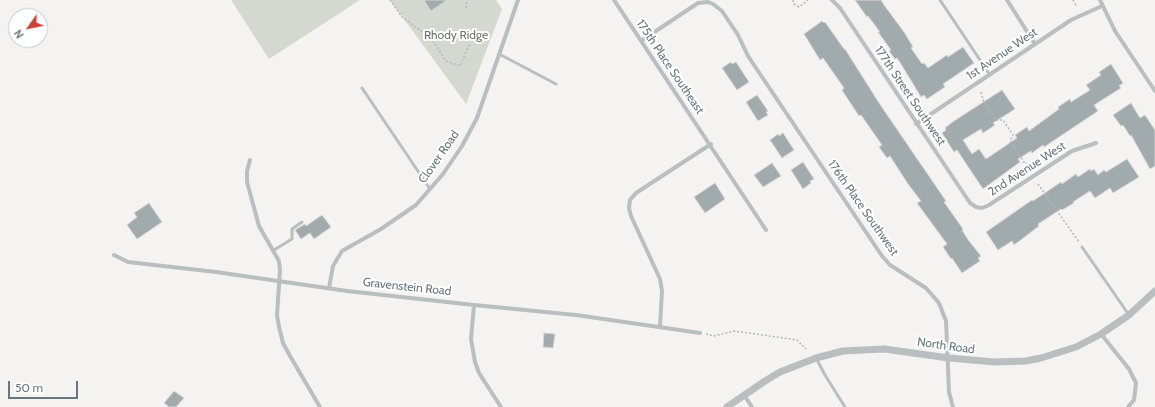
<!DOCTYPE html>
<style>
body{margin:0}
#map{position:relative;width:1155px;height:407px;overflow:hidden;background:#f4f3f1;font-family:Cabin,sans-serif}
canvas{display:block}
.north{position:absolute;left:8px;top:8px;width:40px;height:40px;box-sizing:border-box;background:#fff;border:1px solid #c2c9cb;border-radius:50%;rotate:237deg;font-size:11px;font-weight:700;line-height:16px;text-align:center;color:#67777e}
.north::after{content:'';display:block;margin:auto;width:14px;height:18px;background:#cd4238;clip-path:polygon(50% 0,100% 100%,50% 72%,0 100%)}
.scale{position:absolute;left:8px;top:381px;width:70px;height:18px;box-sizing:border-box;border:2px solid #67777e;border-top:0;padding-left:5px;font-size:12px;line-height:14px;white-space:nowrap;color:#67777e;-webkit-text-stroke:3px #fff;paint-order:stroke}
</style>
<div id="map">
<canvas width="1155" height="407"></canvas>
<div class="north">N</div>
<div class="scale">50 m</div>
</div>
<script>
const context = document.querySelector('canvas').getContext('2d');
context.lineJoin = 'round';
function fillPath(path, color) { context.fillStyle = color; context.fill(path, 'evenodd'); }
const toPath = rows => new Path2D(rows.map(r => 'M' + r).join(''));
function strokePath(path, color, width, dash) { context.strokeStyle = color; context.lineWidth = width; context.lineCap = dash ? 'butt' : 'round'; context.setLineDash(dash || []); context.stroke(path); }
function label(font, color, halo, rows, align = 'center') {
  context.font = font + ' Cabin,sans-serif'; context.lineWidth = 4; context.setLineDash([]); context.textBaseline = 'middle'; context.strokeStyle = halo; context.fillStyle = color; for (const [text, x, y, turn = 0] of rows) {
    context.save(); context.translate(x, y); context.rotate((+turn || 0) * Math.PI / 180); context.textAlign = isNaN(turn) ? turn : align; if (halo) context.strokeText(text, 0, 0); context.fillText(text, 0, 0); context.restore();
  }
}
const green = toPath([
 [231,0,360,0,269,59],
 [390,0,496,0,502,9,466,104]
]);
const building = toPath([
 [424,0,447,0,431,11,424,0],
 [855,0,881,0,884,5,904,32,913,47,911,48,922,64,924,63,928,68,947,55,948,57,963,47,974,63,943,84,945,87,927,99,924,95,921,97,901,64,897,58,895,59,889,51,891,50,878,32,880,32,868,16,867,17,855,0],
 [822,21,824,23,825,22,844,49,845,49,879,103,946,201,944,202,963,229,962,230,969,241,981,256,978,258,980,261,962,273,952,258,951,259,943,247,947,244,917,203,921,201,908,184,890,156,887,158,879,147,882,145,861,115,859,116,842,90,844,88,823,58,820,60,804,34,822,21],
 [731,62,732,64,736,62,749,82,737,90,722,68,731,62],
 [1111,64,1123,83,1119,86,1121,88,1094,105,1098,111,1044,147,1043,145,1032,153,1031,151,1018,159,1020,162,983,189,957,150,954,152,942,133,946,130,945,128,954,121,1002,90,1015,109,993,123,995,125,983,133,981,129,963,140,972,154,979,149,986,159,1017,138,1015,135,1027,127,1029,131,1059,109,1058,107,1070,99,1071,102,1090,90,1086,85,1101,75,1099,72,1111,64],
 [757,95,768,111,766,112,768,115,758,121,746,102,757,95],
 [1131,103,1140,118,1145,115,1155,130,1155,166,1150,169,1131,135,1130,136,1123,125,1121,126,1113,115,1131,103],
 [783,133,794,150,782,158,770,140,778,134,779,136,783,133],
 [1127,159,1139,177,1113,193,1110,188,1095,198,1090,191,1073,202,1074,203,1062,210,1061,209,1038,224,1039,226,1014,245,1012,241,998,250,986,232,1032,200,1033,201,1061,182,1062,184,1076,174,1078,177,1090,169,1091,171,1094,169,1098,175,1104,170,1106,172,1127,159],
 [803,162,814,179,810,181,811,183,803,189,791,170,803,162],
 [772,163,781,176,763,187,754,175,772,163],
 [715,183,725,199,705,213,694,197,715,183],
 [149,203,162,222,137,239,127,225,137,217,134,213,149,203],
 [322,215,331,227,314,239,310,233,301,239,295,230,305,224,306,226,322,215],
 [544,333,555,334,553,348,543,347,544,333],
 [174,391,184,398,176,407,169,407,164,403,174,391]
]);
const path = toPath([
 [390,0,402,17,432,39,446,61,460,66,470,43],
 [793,0,794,4,799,7,808,0],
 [1073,0,1077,7],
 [466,8,467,0],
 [981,92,983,100,996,120,1003,120,1013,135,1010,141,1024,162,1031,166],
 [1038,184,1079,242],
 [706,334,714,336,734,331,756,334,797,340,806,349]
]);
const service = toPath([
 [940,0,990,75],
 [499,54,556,84],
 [362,88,430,189],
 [1082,247,1129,315],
 [274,250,292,239,292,229,302,222],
 [816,358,825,375,845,407]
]);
const minor = toPath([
 [614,0,766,230],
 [832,0,840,8,970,203,976,207,982,208,989,205,1072,151,1096,143],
 [1007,0,1035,44],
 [1100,0,1115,31,1155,91],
 [641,41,698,3,708,2,713,4,722,11,738,35,748,56,882,256,890,265,926,288,939,303,946,321,949,392,953,407],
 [916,124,1071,20,1102,6],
 [250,160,247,171,247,182,259,226,279,261,280,270,277,315,279,327,283,343,290,356,320,407],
 [114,255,128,262,216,272,347,291,474,305,576,315,700,333],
 [329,288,333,266,342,251,381,229,416,205,443,174,462,146,477,118,518,0],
 [474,305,471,339,475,362,479,373,501,407],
 [660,327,662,291,660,279,631,216,629,208,630,200,636,193,711,144],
 [1101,334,1129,369,1136,383,1134,400,1128,407],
 [744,395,752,407]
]);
const tertiary = toPath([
 [727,407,765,381,780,372,816,358,843,351,884,349,949,358,995,362,1026,361,1041,358,1076,347,1101,334,1129,315,1155,291]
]);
const parkNames = [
 ["Rhody Ridge",456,35]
];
const streetNames = [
 ["1st Avenue West",1002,54,-34],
 ["175th Place Southeast",670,67,56],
 ["177th Street Southwest",910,96,56],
 ["Clover Road",439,157,-55],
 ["2nd Avenue West",1027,169,-33],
 ["176th Place Southwest",863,208,55],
 ["Gravenstein Road",407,287,6],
 ["North Road",946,346,8]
];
fillPath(green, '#d4d8d0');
fillPath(building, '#a1aaad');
strokePath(building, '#d5d5d3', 1);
strokePath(path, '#b3b7b8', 1.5, [2, 2]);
strokePath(service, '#b9bec0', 3);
strokePath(minor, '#b9bec0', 4);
strokePath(tertiary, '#b9bec0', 7);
label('12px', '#6b7665', '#fff', parkNames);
label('12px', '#67777e', '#fff', streetNames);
</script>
